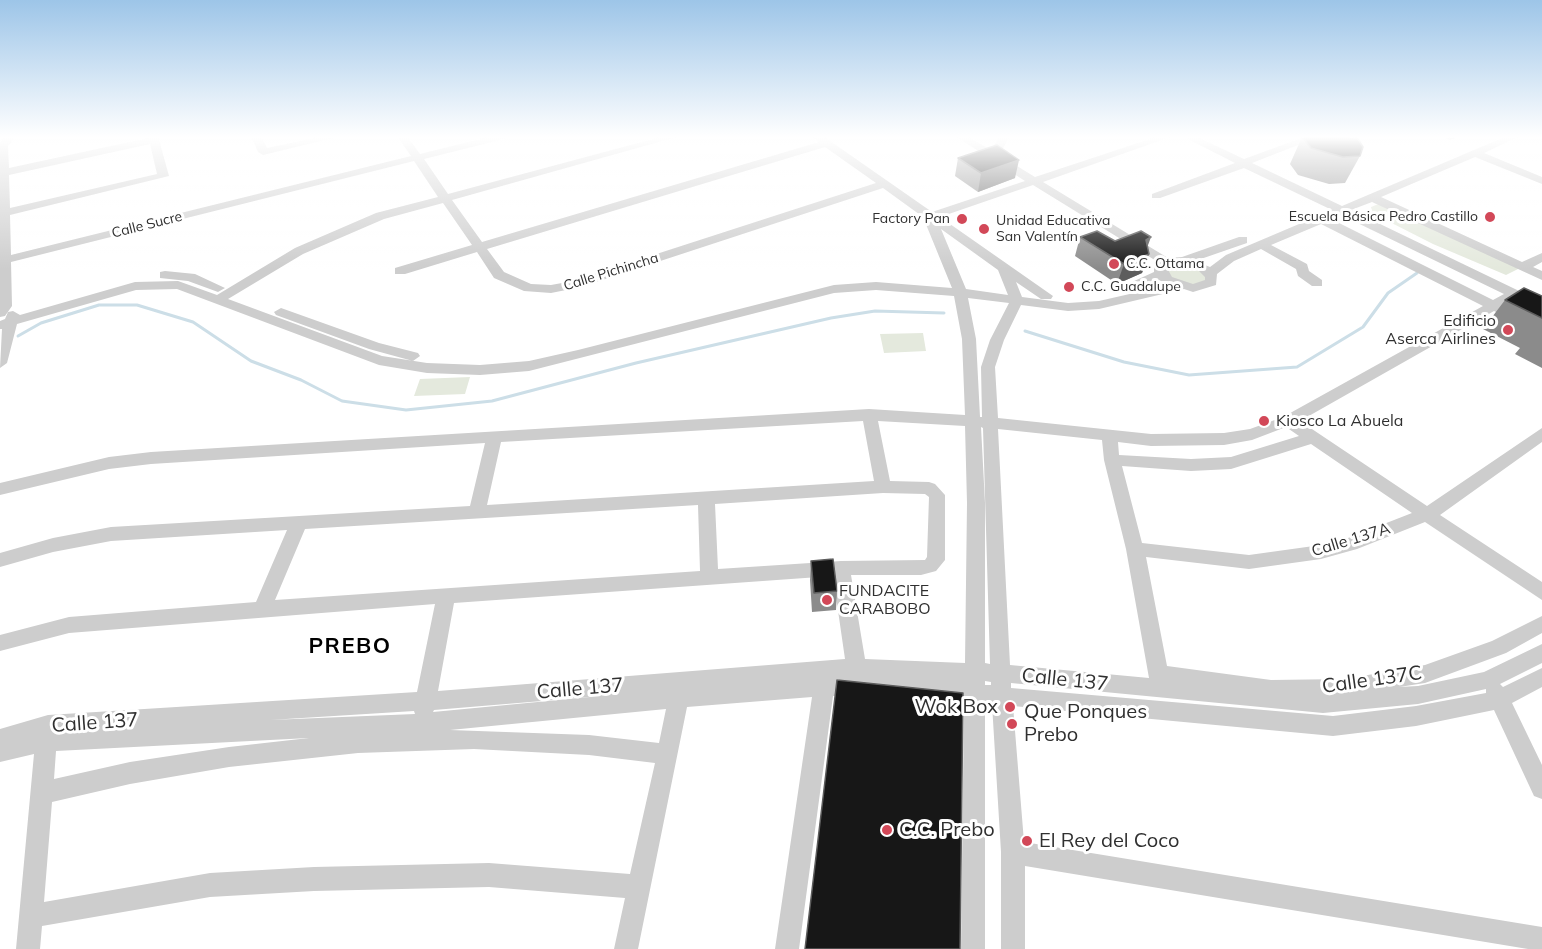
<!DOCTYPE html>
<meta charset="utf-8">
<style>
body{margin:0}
canvas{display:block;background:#fff}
</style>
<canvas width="1542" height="949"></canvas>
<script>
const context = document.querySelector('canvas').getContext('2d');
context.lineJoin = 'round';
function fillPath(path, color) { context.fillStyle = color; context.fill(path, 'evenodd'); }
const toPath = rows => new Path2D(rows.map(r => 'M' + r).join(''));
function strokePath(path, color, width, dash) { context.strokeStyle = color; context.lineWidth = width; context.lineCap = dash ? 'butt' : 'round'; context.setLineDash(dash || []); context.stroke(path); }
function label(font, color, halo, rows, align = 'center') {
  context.font = font + ' Mulish,sans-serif'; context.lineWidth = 6; context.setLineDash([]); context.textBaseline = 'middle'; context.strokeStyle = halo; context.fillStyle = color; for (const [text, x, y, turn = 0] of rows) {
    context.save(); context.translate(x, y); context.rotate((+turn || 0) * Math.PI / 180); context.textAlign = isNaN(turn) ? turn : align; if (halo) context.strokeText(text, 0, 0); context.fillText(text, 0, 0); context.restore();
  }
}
const green = toPath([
 [1381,203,1520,268,1506,275,1433,244,1372,213,1371,207],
 [1168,263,1194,264,1209,279,1196,286,1174,282,1164,266],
 [923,333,926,351,884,353,880,334],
 [470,377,465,394,414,396,420,379]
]);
const stream = toPath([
 [1025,331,1124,362,1189,375,1297,367,1363,327,1388,293,1417,273],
 [18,336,41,323,99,305,137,305,193,322,251,361,301,380,342,401,406,410,492,401,636,363,831,318,875,311,944,313]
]);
const minor = toPath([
 [6,136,17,136,8,146,9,168,148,138,148,136,158,136,169,176,10,215,11,255,411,156,397,136,407,136,420,154,492,136,509,136,508,138,424,159,448,194,664,136,680,136,452,200,482,242,819,142,812,136,823,136,932,212,1025,181,955,136,967,136,991,150,1000,136,1010,136,999,155,1035,177,1159,136,1173,136,1043,182,1168,258,1182,257,1239,237,1247,237,1247,243,1195,261,1210,267,1226,255,1332,210,1244,168,1160,198,1152,198,1152,194,1235,163,1182,136,1195,136,1244,159,1307,136,1321,136,1252,163,1342,206,1507,136,1520,136,1484,153,1542,177,1542,184,1475,157,1381,197,1522,262,1542,253,1542,262,1533,267,1542,271,1542,280,1372,202,1351,210,1542,302,1542,311,1515,299,1504,305,1542,325,1542,334,1494,311,1300,421,1427,506,1542,428,1542,442,1440,515,1542,582,1542,600,1425,522,1357,549,1321,559,1249,569,1146,557,1167,666,1271,680,1345,679,1425,665,1492,641,1542,616,1542,633,1506,653,1425,683,1399,687,1418,686,1484,672,1542,644,1542,663,1500,684,1503,687,1542,668,1542,687,1512,703,1542,765,1542,799,1534,796,1494,710,1416,726,1333,736,1013,706,1024,842,1542,927,1542,949,1528,949,1025,866,1025,949,1001,949,1001,852,992,704,985,703,985,949,961,949,964,700,897,691,833,696,799,949,775,949,812,697,687,707,638,949,614,949,625,898,489,887,314,891,210,897,42,926,40,949,16,949,34,754,0,762,0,729,48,715,417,692,435,604,69,633,0,651,0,635,69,617,256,602,287,530,111,541,53,552,0,567,0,553,53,538,111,527,470,506,485,443,151,464,109,469,0,495,0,483,109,457,151,452,869,409,965,415,962,339,954,296,876,290,834,293,529,371,480,375,427,373,379,365,177,289,136,290,17,324,7,363,0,368,2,329,0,329,0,321,5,319,8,312,13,311,20,315,135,282,178,281,217,295,295,248,376,213,438,197,414,161,11,262,12,306,5,316,0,317,0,142,6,136],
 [150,144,157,174,10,208,9,175,150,144],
 [825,147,876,183,573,281,551,285,531,284,504,272,487,249,825,147],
 [1033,185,1158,262,1154,267,1154,272,1121,287,1121,293,1131,293,1159,280,1169,285,1099,301,1068,303,1022,297,1016,282,1041,299,1051,299,1053,296,940,217,1033,185],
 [883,188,923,217,952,288,876,282,834,285,578,350,529,361,480,365,427,363,382,356,228,299,303,254,384,219,443,203,472,245,395,268,395,274,405,274,477,252,494,278,524,291,551,293,581,287,883,188],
 [1341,215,1504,294,1493,300,1331,219,1341,215],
 [1321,224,1483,306,1283,417,1250,429,1224,433,1151,434,998,418,995,367,1004,340,1021,305,1068,311,1099,309,1184,289,1193,292,1216,285,1217,274,1234,261,1261,249,1296,269,1298,276,1312,286,1322,286,1322,280,1309,271,1307,264,1271,245,1321,224],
 [941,229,998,270,1008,295,966,289,941,229],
 [1178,264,1198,270,1205,277,1205,280,1193,284,1172,277,1167,268,1178,264],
 [968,298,1009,303,990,340,981,367,982,417,980,417,976,339,968,298],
 [863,421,874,481,487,505,501,442,863,421],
 [878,421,965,426,967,503,965,663,865,659,851,575,921,575,936,571,945,560,945,495,935,484,929,482,890,481,878,421],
 [981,427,983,428,990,664,985,663,985,503,981,427],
 [1286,427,1299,436,1231,457,1191,459,1119,455,1118,442,1151,446,1224,445,1252,440,1286,427],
 [998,429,1102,440,1104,460,1126,549,1149,678,1010,665,998,429],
 [1311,444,1412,513,1348,538,1321,545,1249,555,1142,543,1122,466,1191,471,1231,469,1311,444],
 [883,493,925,494,929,497,927,557,925,560,841,561,718,569,715,504,883,493],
 [698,505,700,571,275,600,305,529,698,505],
 [833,576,845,659,438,691,454,603,833,576],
 [985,681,991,682,991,685,985,685,985,681],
 [1011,683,1323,713,1418,704,1486,689,1486,693,1416,706,1333,716,1011,688,1011,683],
 [590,697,433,712,434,710,590,697],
 [666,709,659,743,589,735,450,730,666,709],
 [414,711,415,714,270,720,414,711],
 [309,738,229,747,130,762,54,779,56,751,309,738],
 [474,749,589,755,655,763,630,874,489,863,314,867,210,873,44,902,52,802,130,784,229,767,358,753,474,749],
 [251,136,261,136,267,148,323,136,341,136,263,155,258,152,251,136],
 [165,271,195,274,225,288,218,292,188,281,160,278,160,272,165,271],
 [281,308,379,343,418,353,420,356,413,361,369,349,276,315,274,312,281,308]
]);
const wall = toPath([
 [1441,136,1460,136,1450,140],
 [1302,137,1360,156,1345,183,1329,184,1298,175,1290,164],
 [958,158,1015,178,978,192,955,176],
 [1080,237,1147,246,1149,254,1142,273,1117,284,1075,256],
 [1542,296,1542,368,1515,354,1520,348,1483,329,1505,300],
 [811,561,837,591,836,610,812,612,810,580]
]);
const shadedWall = toPath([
 [1453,136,1460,136,1450,140],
 [1019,160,1015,178,978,192,981,173],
 [1151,237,1144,256,1149,254,1142,273,1117,284,1124,264,1146,240]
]);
const building = toPath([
 [1304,136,1349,136,1358,139,1363,147,1360,156,1343,157,1311,148,1302,137,1304,136],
 [997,145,1019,160,981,173,958,158,997,145],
 [1097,231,1115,241,1141,231,1151,237,1146,240,1149,254,1124,264,1080,237,1097,231],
 [1524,288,1542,296,1542,318,1505,300,1524,288],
 [833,559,837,591,814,593,811,561,833,559],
 [837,680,963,693,960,949,805,949,837,680]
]);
const markers = [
 [1490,217,6,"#d24858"],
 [962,219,6,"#d24858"],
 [984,229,6,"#d24858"],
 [1114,264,6,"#d24858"],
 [1069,287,6,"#d24858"],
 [1508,330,6,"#d24858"],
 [1264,421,6,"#d24858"],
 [827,600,6,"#d24858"],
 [1010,707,6,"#d24858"],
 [1012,724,6,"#d24858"],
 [887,830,6,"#d24858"],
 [1027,841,6,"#d24858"]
];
const farPoinames = [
 ["Escuela Básica Pedro Castillo",1478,217,"right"],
 ["Factory Pan",950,219,"right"],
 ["Unidad Educativa",996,221],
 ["San Valentín",996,237],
 ["C.C. Ottama",1126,264],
 ["C.C. Guadalupe",1081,287]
];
const farStreetnames = [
 ["Calle Sucre",147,225,-14],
 ["Calle Pichincha",611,272,-17]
];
const poiNames = [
 ["Edificio",1496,321,"right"],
 ["Aserca Airlines",1496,339,"right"],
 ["Kiosco La Abuela",1276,421],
 ["FUNDACITE",839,591],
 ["CARABOBO",839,609]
];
const streetNames = [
 ["Calle 137A",1351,540,-17]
];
const nearStreetnames = [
 ["Calle 137",1065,680,6],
 ["Calle 137C",1372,680,-8],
 ["Calle 137",580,689,-5],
 ["Calle 137",95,723,-4]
];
const nearPoinames = [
 ["Wok Box",998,707,"right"],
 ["Que Ponques",1024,712],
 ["Prebo",1024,735],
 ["C.C. Prebo",899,830],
 ["El Rey del Coco",1039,841]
];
const districtNames = [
 ["PREBO",350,646]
];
fillPath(green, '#e4e9dd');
strokePath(stream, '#ccdee7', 3);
fillPath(minor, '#cdcdcd');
fillPath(wall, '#8b8b8b');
fillPath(shadedWall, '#5d5d5d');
fillPath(building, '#171717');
strokePath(building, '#5d5d5d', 1.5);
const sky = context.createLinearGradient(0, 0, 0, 269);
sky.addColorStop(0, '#9dc5e8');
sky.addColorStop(0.51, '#fff');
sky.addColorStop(1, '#ffffff00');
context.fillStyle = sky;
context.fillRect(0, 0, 1542, 269);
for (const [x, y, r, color] of markers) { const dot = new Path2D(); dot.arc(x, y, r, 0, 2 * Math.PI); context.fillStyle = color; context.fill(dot); strokePath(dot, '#fff', 2); }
label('14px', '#303030', '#fff', farPoinames, 'left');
label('14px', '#303030', '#fff', farStreetnames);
label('16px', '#303030', '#fff', poiNames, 'left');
label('16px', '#303030', '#fff', streetNames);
label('20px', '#303030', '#fff', nearStreetnames);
label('20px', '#303030', '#fff', nearPoinames, 'left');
context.letterSpacing = '1.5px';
label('bold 22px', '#000', '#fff', districtNames);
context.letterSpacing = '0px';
</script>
